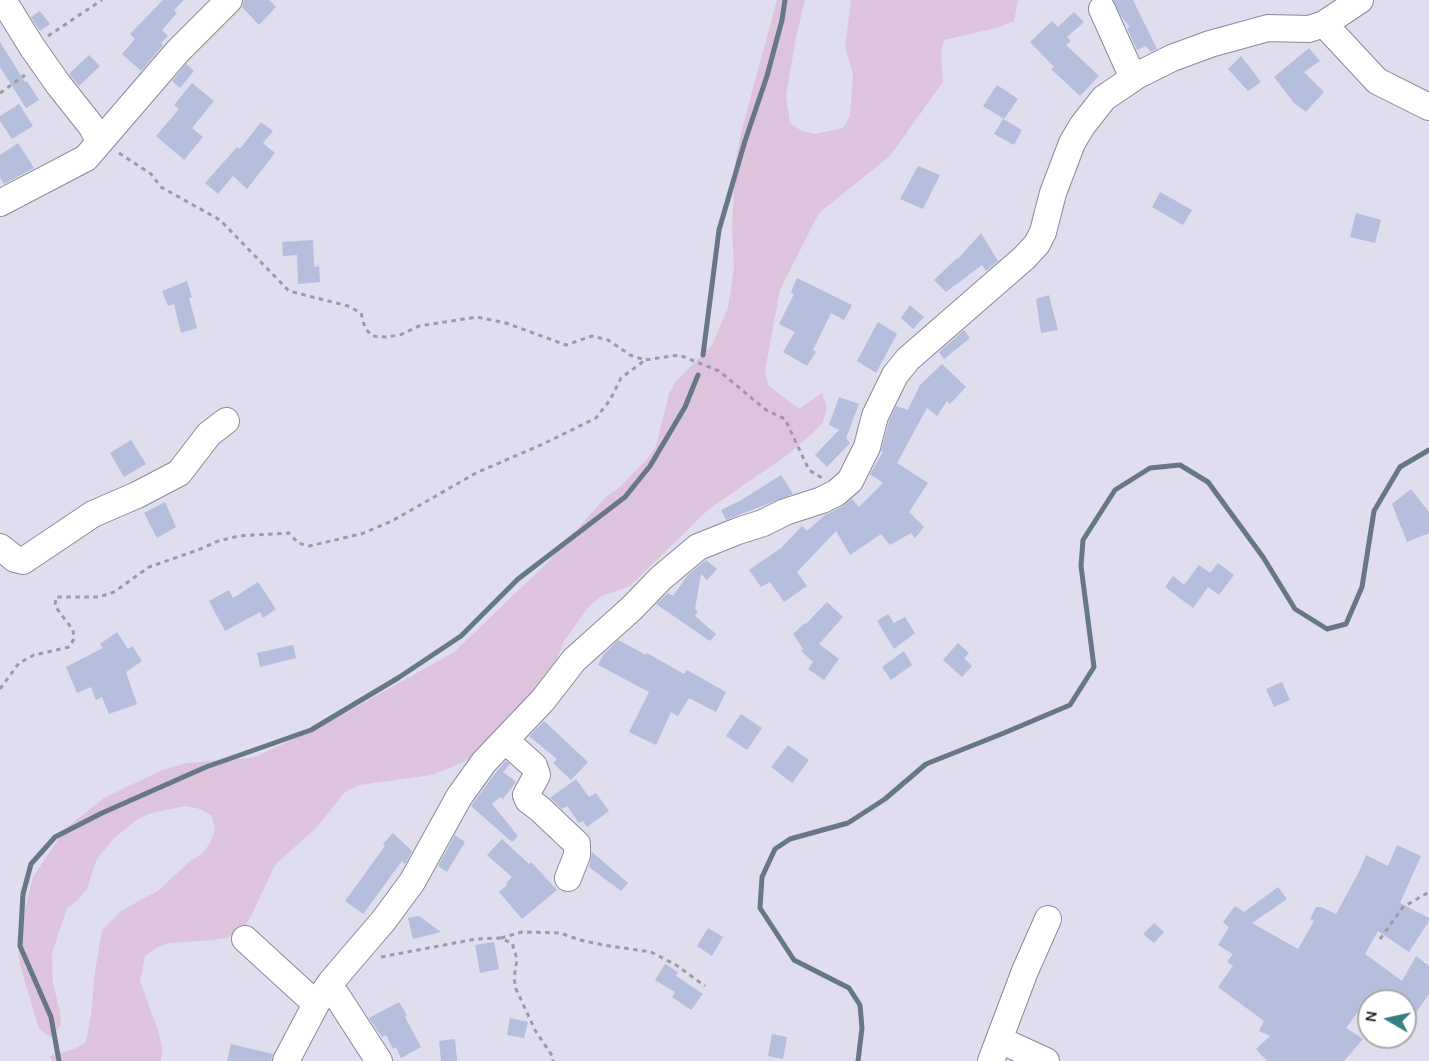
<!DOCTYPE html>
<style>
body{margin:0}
#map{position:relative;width:1429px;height:1061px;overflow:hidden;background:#dfddee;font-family:Karla,sans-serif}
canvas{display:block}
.north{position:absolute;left:1357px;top:989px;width:60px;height:60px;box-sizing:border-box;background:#fff;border:2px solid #a9a9ac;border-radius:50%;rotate:279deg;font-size:16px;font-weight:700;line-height:24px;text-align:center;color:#29292f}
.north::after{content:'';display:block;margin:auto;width:21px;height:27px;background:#367f82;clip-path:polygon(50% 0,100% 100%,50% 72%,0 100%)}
</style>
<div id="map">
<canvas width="1429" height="1061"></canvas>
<div class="north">N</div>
</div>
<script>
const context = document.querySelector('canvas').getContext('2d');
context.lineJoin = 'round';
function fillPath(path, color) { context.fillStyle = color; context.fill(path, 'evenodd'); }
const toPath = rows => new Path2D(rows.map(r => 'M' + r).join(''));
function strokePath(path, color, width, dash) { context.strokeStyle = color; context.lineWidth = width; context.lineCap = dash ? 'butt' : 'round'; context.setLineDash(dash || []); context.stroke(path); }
const green = toPath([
 [777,0,805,0,796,37,786,96,790,123,802,131,815,134,843,128,850,116,853,74,845,47,851,0,1018,0,1014,21,1000,27,944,40,941,53,943,82,890,156,819,213,780,290,765,371,768,385,799,409,822,393,827,407,823,422,813,433,786,456,709,509,630,586,602,596,590,605,564,641,553,669,537,694,473,758,432,775,359,785,345,792,317,827,275,865,250,918,240,932,226,938,213,940,169,943,156,948,145,956,140,981,159,1033,162,1048,161,1061,52,1061,50,1056,74,1049,86,1042,91,1015,95,972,102,930,121,911,159,890,190,861,202,854,210,843,215,830,212,816,200,809,186,806,151,813,138,819,114,838,105,849,96,861,87,889,78,900,67,908,52,953,53,984,60,1011,61,1025,51,1037,39,1029,20,965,17,939,33,877,65,829,104,798,162,770,187,763,252,758,319,728,454,652,550,560,607,496,619,488,648,458,656,446,669,394,676,381,712,345,728,308,734,267,732,226,736,158,742,129]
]);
const stream = toPath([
 [703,355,719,230,745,141,767,76,782,20,785,0],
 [59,1061,51,1017,20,946,23,894,31,864,55,837,102,813,206,767,311,730,398,678,461,636,518,579,625,497,650,466,685,407,698,375],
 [858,1061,862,1028,860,1005,849,988,794,960,760,908,762,877,775,849,790,839,848,823,885,799,926,764,1004,733,1070,705,1094,667,1081,566,1083,540,1115,490,1150,468,1180,465,1208,482,1263,557,1295,609,1327,629,1346,624,1362,587,1374,511,1400,467,1429,450]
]);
const building = toPath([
 [163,0,184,0,174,10,177,13,162,30,168,36,161,43,163,45,141,71,122,54,135,39,130,34],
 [244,0,269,0,276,7,259,25,242,7],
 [1113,0,1133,0,1157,49,1151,52,1146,46,1137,50,1127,28,1130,27,1121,16],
 [40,11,50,24,40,31,31,17],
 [1074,12,1084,22,1067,37,1071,41,1066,45,1099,76,1080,96,1051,69,1054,67,1030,42,1052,21,1058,27],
 [0,42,25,82,27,81,39,100,26,108,0,67],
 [1309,48,1320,61,1304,72,1324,92,1306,112,1294,103,1274,77],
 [89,55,100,66,79,86,69,74],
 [1241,56,1261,82,1248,91,1228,69],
 [186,64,194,71,180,88,172,81],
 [192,83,214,101,192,128,203,137,184,160,156,136,179,109,174,105],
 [997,85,1018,99,1004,119,983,106],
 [19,104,33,126,12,139,0,121,0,116],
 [1003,119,1022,130,1014,145,994,134],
 [261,122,273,131,263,143,275,153,247,189,233,176,218,194,205,183,237,147,240,149],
 [18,143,34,168,4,184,0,177,0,155],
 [918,166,940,175,923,209,900,199],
 [1160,192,1192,210,1183,225,1152,207],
 [1356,213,1381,220,1375,243,1350,237],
 [981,233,998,261,986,271,982,265,946,292,934,280,957,258,958,259],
 [313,240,314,267,319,266,320,282,298,284,297,255,283,256,282,242],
 [797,278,852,305,844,320,831,313,813,350,816,352,807,366,783,352,795,332,779,324,794,294,791,292],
 [187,281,192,297,189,298,197,328,181,333,174,304,168,306,162,291],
 [1049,295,1058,330,1041,333,1036,299],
 [910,305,924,317,913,329,901,318],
 [878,322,897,334,876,373,857,361],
 [964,330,970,338,944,359,939,352],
 [942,364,966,387,950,404,947,401,937,416,927,408,897,463,928,483,909,512,924,527,915,538,911,533,890,545,881,534,850,555,836,531,797,572,807,586,784,602,770,582,761,587,749,570,781,548,802,526,807,531,825,515,843,506,852,499,859,507,883,483,870,474,883,452,881,451,889,421,896,406,908,410,920,385],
 [839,397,859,404,846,438,850,443,827,467,815,455,839,430,829,425],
 [131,440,146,464,124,477,110,453],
 [781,475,793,494,726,520,721,510,740,501],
 [1411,489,1429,512,1429,533,1407,542,1392,504],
 [165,502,176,527,157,538,144,513],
 [706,560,717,569,707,580,701,574,695,609,698,611,695,616,716,634,710,641,656,604,668,593,673,596,688,575],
 [1218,563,1234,575,1219,595,1208,587,1193,608,1165,587,1173,576,1184,585,1199,565,1210,573],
 [258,582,276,609,263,618,260,612,225,631,209,601,229,590,233,598],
 [827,602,843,617,819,644,839,659,824,680,808,669,813,662,801,651,803,649,793,634,805,623,806,624],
 [888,614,894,623,905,617,915,633,894,649,877,621],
 [117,632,128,649,132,646,142,661,126,672,137,704,109,714,102,697,96,700,91,687,77,693,66,667,103,648,100,644],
 [618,640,646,655,647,653,684,674,687,670,726,692,716,712,689,698,678,716,671,712,656,745,629,732,649,692,598,665,604,654],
 [958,643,969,653,964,658,972,666,962,677,943,660],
 [293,645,296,658,260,667,257,653],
 [904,651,912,665,891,680,882,667],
 [1282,682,1290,700,1274,707,1266,689],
 [741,714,762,728,747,750,726,736],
 [544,721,588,762,571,780,553,763,557,759,529,736],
 [788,745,809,760,792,783,771,767],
 [506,761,510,764,503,772,516,782,503,799,500,797,492,804,518,836,512,842,471,806,496,772],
 [576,779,589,797,596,793,609,811,587,827,583,821,579,823,567,806,562,809,550,798],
 [393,833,412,851,405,864,402,861,363,914,345,901,385,846,383,844],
 [455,835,465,842,447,872,438,866],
 [502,839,529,864,531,862,557,890,522,919,499,892,507,885,506,883,512,877,487,855],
 [1397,845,1421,856,1400,903,1429,918,1429,921,1409,952,1378,931,1365,954,1402,981,1416,956,1429,966,1429,994,1405,1028,1405,1001,1366,1001,1346,1028,1363,1039,1344,1061,1267,1061,1256,1049,1270,1036,1259,1031,1264,1021,1218,987,1233,966,1227,962,1233,954,1218,945,1229,927,1223,922,1235,906,1244,912,1278,887,1287,899,1252,923,1298,949,1314,921,1310,919,1316,907,1321,907,1336,914,1360,870,1366,855,1388,866],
 [592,852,628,883,621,891,589,867],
 [419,916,441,932,413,939,408,918],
 [1154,923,1164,932,1154,943,1143,934],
 [708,928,723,937,712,956,697,946],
 [494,942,499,969,480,973,475,945],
 [665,964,678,972,676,976,703,994,691,1010,672,997,675,992,655,980],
 [399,1002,407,1015,405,1017,421,1047,401,1058,396,1047,393,1049,386,1035,382,1037,369,1018],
 [510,1018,528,1022,524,1038,507,1035],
 [772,1034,787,1037,783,1059,768,1056],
 [455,1039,457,1061,441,1061,439,1041],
 [231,1044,273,1054,271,1061,227,1061]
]);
const path = toPath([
 [48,36,102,0],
 [0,93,25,75],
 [119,153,151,174,161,187,220,220,289,291,348,306,361,313,365,328,372,336,385,337,400,335,419,326,477,317,506,323,566,345,592,336,608,340,630,355,645,360,679,355,719,371,766,410,785,419,809,470,822,478],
 [0,689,19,663,34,655,69,647,74,639,73,630,55,606,56,597,99,597,114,592,149,567,198,550,218,541,239,536,289,533,298,543,309,546,361,534,392,521,476,473,543,444,596,418,610,400,621,378,645,360],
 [501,938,522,932,560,933,580,940,603,945,651,952,676,965,705,986],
 [1380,939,1403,907,1429,892],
 [381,957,476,939,500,938,512,943,517,959,514,978,516,989,535,1030,553,1057,553,1061]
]);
const minor = toPath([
 [3,0,32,47,58,84,92,127,99,141],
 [1102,9,1133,78],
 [1324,24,1377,81,1429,107],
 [0,203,86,158,178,51,229,0],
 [0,547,15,559,23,561,93,514,137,495,179,473,209,434,226,421],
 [505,740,534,766,537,775,526,795,528,800,540,809,577,844,577,855,568,878],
 [245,939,316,1004],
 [326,989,337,996,379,1061],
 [1000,1040,1046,1061],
 [286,1061,316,1004,331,982,384,920,412,882,459,797,484,762,543,700,574,660,632,608,661,578,698,547,738,531,763,523,785,512,822,500,836,493,850,481,867,447,875,416,895,375,908,359,1024,258,1037,244,1043,232,1053,193,1072,143,1082,126,1104,98,1138,75,1172,58,1210,44,1268,28,1309,29,1324,24,1360,0],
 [991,1061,1025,971,1048,919]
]);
fillPath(green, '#ddc4dc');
strokePath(stream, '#687689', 5);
fillPath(building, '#b5bedc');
strokePath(minor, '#8c8a9a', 28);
strokePath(path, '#9c9aa7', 3, [4.5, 4.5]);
strokePath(minor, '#fff', 26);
</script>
